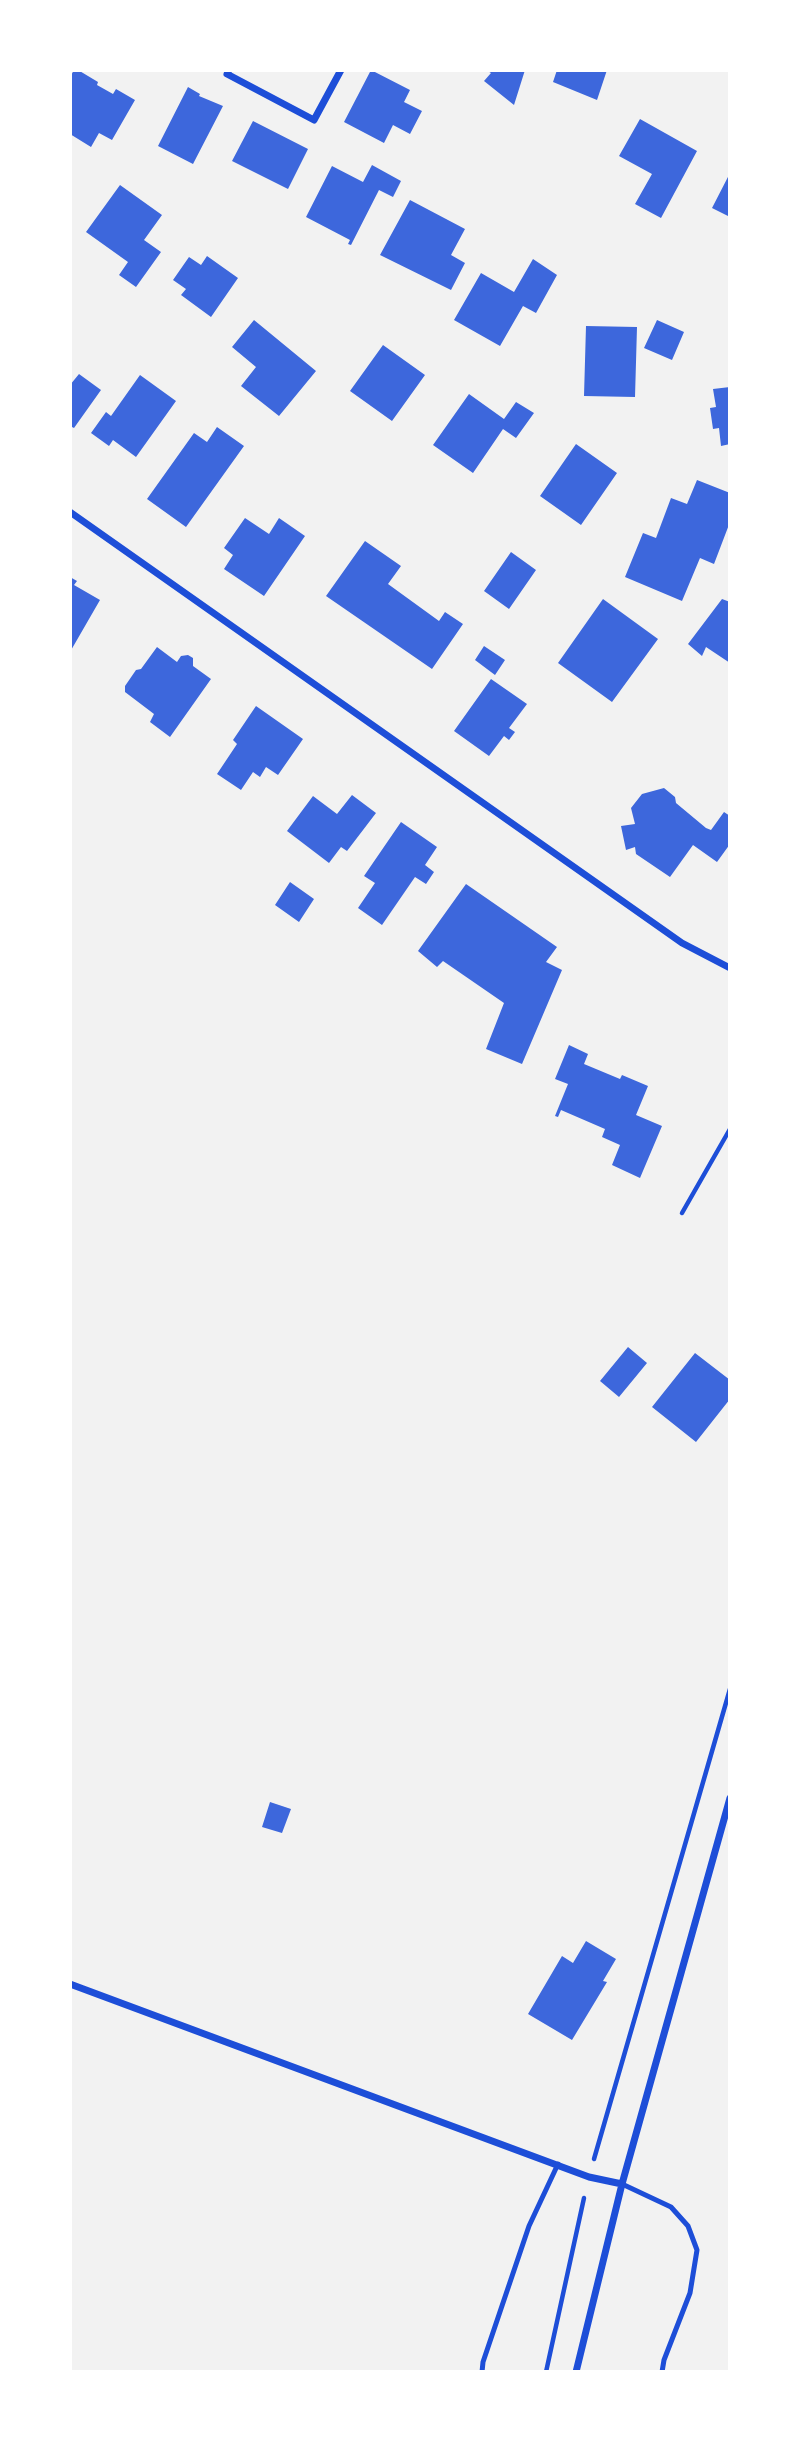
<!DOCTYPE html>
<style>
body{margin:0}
#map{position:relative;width:800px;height:2442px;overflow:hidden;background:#f2f2f2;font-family:"Work Sans",sans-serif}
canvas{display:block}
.frame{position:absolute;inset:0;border:72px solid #fff;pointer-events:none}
</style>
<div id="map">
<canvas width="800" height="2442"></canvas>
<div class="frame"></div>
</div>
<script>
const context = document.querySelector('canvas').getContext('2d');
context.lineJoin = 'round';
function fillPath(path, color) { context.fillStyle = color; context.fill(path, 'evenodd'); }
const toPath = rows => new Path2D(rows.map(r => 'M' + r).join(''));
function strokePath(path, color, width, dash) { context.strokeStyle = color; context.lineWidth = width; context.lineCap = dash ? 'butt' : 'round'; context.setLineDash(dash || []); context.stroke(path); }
const building = toPath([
 [74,70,78,70,98,82,97,85,113,94,116,89,135,100,112,140,99,133,91,147,70,134,70,77],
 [371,70,410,90,404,102,422,111,410,134,393,125,384,143,344,122],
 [486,70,525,70,514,105,484,81,491,73],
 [557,70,607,70,597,100,553,82],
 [188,87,200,94,199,96,223,106,193,164,158,146],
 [640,119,697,151,661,218,635,204,652,174,619,156],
 [253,121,308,149,288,189,232,161],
 [372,165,401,181,393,197,379,190,351,245,348,244,350,240,306,217,332,166,363,182],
 [730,173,730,217,712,208],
 [120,185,162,215,144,240,161,252,136,287,119,275,128,262,86,232],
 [410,200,465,229,451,255,465,263,451,290,380,255],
 [207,256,238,278,211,317,181,295,186,289,173,280,189,257,201,265],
 [533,259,557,275,536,313,523,306,500,346,454,320,481,273,514,292],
 [254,320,316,371,279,416,241,386,256,367,232,347],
 [657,320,684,332,672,360,644,348],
 [586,326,637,327,635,397,584,396],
 [383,345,425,375,392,421,350,391],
 [79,374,101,390,74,428,70,426,70,385],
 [140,375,176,401,136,457,113,440,109,446,91,433,106,412,111,416],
 [730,387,730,444,721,446,719,428,713,429,710,408,716,407,713,389],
 [469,394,504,419,516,402,534,413,516,438,503,429,473,473,433,445],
 [217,427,244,446,186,527,147,499,194,433,207,442],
 [576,444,617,473,581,525,540,496],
 [697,480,730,493,730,522,714,564,700,558,682,601,625,577,643,533,656,538,671,498,687,504],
 [245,518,269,534,279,518,305,536,264,596,224,569,233,555,224,548],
 [365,541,401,566,388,584,439,621,445,612,463,624,432,669,326,596],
 [511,552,536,570,509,609,484,591],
 [70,577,77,581,74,585,100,600,70,652],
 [603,599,658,639,612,702,558,663],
 [722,599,730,602,730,663,706,647,702,656,688,644],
 [484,646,505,660,495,675,475,660],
 [157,647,177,662,181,656,188,655,193,658,193,666,211,679,170,737,150,722,154,714,125,692,125,686,136,670,141,669],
 [491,679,527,704,509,728,515,732,509,740,504,736,489,756,454,731],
 [256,706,303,739,278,775,266,767,260,777,253,772,241,790,217,774,237,744,233,740],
 [664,788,675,797,676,803,706,828,711,830,724,812,730,816,730,844,717,862,693,845,670,877,636,854,635,847,626,850,621,826,635,824,631,808,642,794],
 [352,795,376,813,347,851,341,847,329,863,287,831,313,796,337,814],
 [401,822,437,847,425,865,434,872,426,884,415,877,382,925,358,908,375,883,364,876],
 [290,882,314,899,299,922,275,905],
 [466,884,557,947,546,962,562,970,522,1064,486,1049,504,1003,443,961,437,967,418,951],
 [569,1045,588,1054,584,1064,620,1079,622,1075,648,1086,636,1115,662,1126,640,1178,612,1165,620,1145,602,1137,605,1129,561,1110,558,1117,555,1116,568,1084,555,1079],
 [628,1347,647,1363,619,1397,600,1381],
 [695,1353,730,1380,730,1399,696,1442,652,1407],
 [270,1802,291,1809,282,1833,262,1827],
 [586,1941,616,1959,603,1981,607,1982,572,2040,528,2014,562,1956,573,1963]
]);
const path = toPath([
 [682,1213,730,1129],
 [594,2159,730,1689],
 [546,2372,584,2198]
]);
const service = toPath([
 [622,2184,671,2207,688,2226,697,2250,690,2293,664,2360,662,2372],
 [482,2372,483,2362,529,2226,558,2164]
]);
const minor = toPath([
 [229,70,227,74,314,120,341,70],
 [70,512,682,943,730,968],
 [70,1984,589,2177,622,2184],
 [576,2372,622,2184,730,1798]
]);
fillPath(building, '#3d67dc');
strokePath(path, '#1d4ed8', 4.5);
strokePath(service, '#1d4ed8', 5);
strokePath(minor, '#1d4ed8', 7);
</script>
